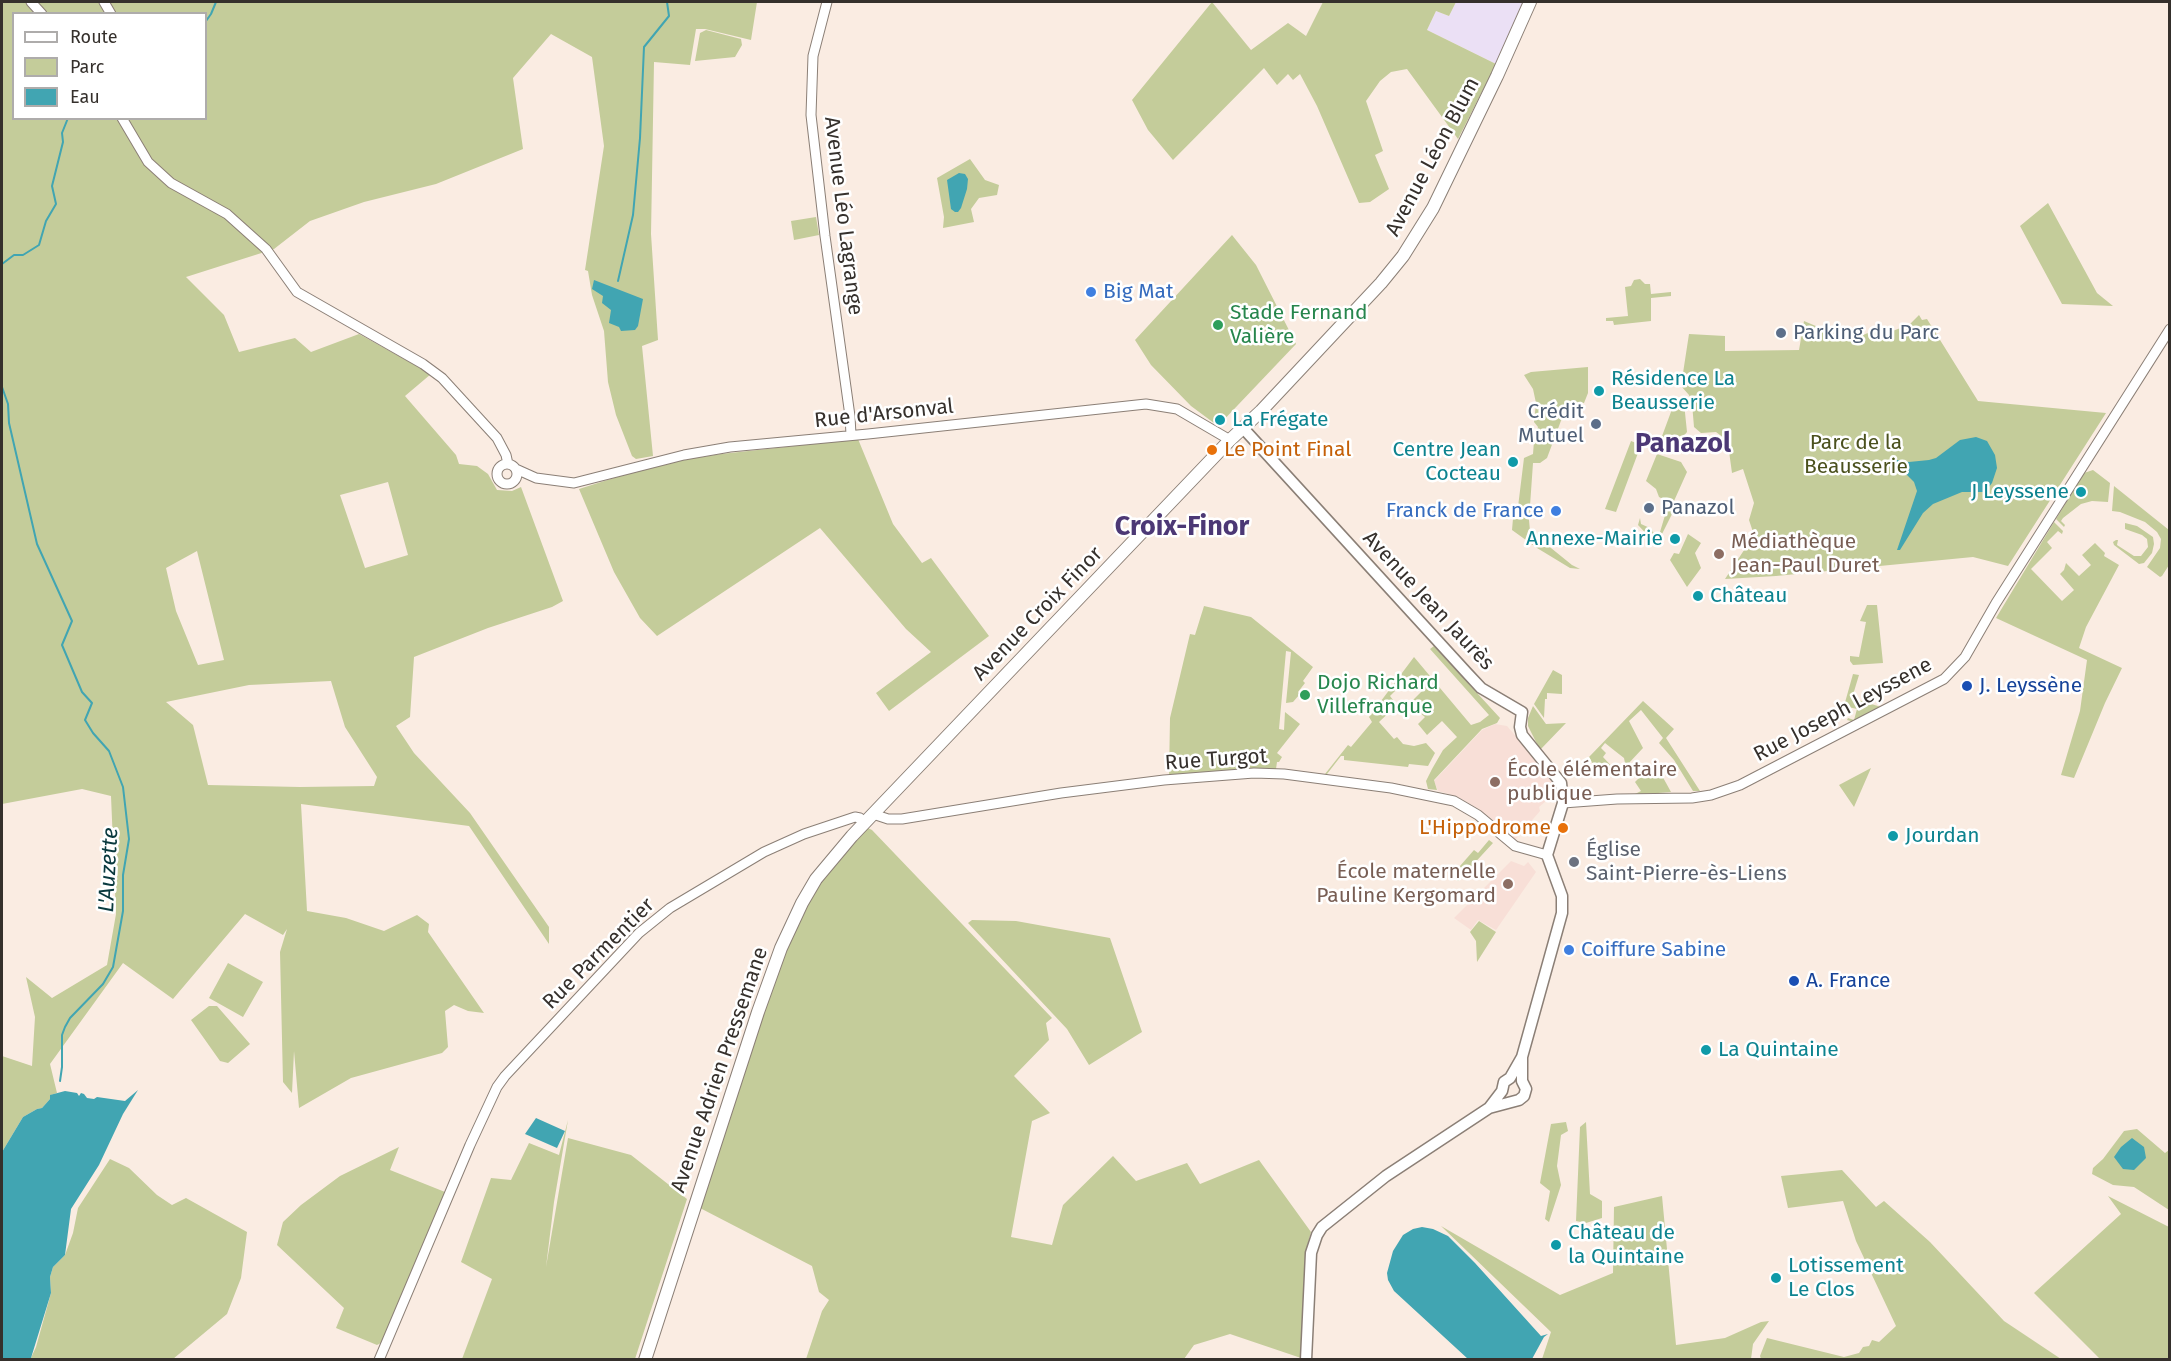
<!DOCTYPE html>
<meta charset="utf-8">
<style>
body{margin:0}
#map{position:relative;width:2171px;height:1361px;overflow:hidden;background:#faece2;font-family:"Fira Sans",sans-serif}
canvas{display:block}
.frame{position:absolute;inset:0;border:3px solid #35302c;pointer-events:none}
.legend{position:absolute;left:12px;top:12px;width:195px;height:108px;box-sizing:border-box;background:#fff;border:2px solid #aeacab;margin:0;padding:8px 10px;list-style:none;font-size:18px;color:#35302c}
.legend li{display:flex;align-items:center;gap:12px;height:30px}
.legend b{width:30px;border:2px solid #aeacab}
</style>
<div id="map">
<canvas width="2171" height="1361"></canvas>
<div class="frame"></div>
<ul class="legend">
<li><b style="height:8px;background:#fff"></b>Route</li>
<li><b style="height:16px;background:#c4cc9a"></b>Parc</li>
<li><b style="height:16px;background:#41a5b2"></b>Eau</li>
</ul>
</div>
<script>
const context = document.querySelector('canvas').getContext('2d');
context.lineJoin = 'round';
function fillPath(path, color) { context.fillStyle = color; context.fill(path, 'evenodd'); }
const toPath = rows => new Path2D(rows.map(r => 'M' + r).join(''));
function strokePath(path, color, width, dash) { context.strokeStyle = color; context.lineWidth = width; context.lineCap = dash ? 'butt' : 'round'; context.setLineDash(dash || []); context.stroke(path); }
function label(font, color, halo, rows, align = 'center') {
  context.font = font + ' "Fira Sans",sans-serif'; context.lineWidth = 5; context.setLineDash([]); context.textBaseline = 'middle'; context.strokeStyle = halo; context.fillStyle = color; for (const [text, x, y, turn = 0] of rows) {
    context.save(); context.translate(x, y); context.rotate((+turn || 0) * Math.PI / 180); context.textAlign = isNaN(turn) ? turn : align; if (halo) context.strokeText(text, 0, 0); context.fillText(text, 0, 0); context.restore();
  }
}
const commercial = toPath([
 [1456,2,1527,2,1496,64,1427,30,1436,11,1449,16]
]);
const education = toPath([
 [1495,724,1507,726,1557,784,1558,791,1539,807,1540,811,1515,840,1479,809,1456,796,1438,791,1434,781,1482,730],
 [1511,861,1524,866,1528,862,1536,872,1496,930,1478,920,1471,930,1454,918]
]);
const green = toPath([
 [2,2,757,2,751,40,705,29,696,29,690,65,654,62,651,234,658,340,642,346,653,456,636,459,632,456,616,415,608,382,604,331,592,295,588,271,585,270,604,146,592,57,551,34,513,78,523,149,436,184,364,202,310,221,274,249,186,277,224,315,239,352,295,338,311,352,359,334,431,374,405,396,456,455,459,464,477,466,488,474,497,490,512,491,521,487,563,601,552,607,488,628,414,657,410,717,396,726,414,753,470,813,549,927,549,944,469,826,301,804,307,911,346,918,384,931,417,915,429,924,428,932,484,1013,468,1011,454,1005,445,1011,448,1047,442,1053,351,1078,299,1108,294,1051,292,1093,283,1082,280,952,287,929,283,935,245,914,173,999,123,963,50,1064,57,1093,51,1095,50,1099,42,1108,37,1109,23,1117,2,1152,2,1056,32,1066,35,1017,26,977,52,998,107,965,116,914,111,796,82,789,2,804],
 [14,14,206,14,206,118,14,118],
 [388,482,408,555,365,568,340,495],
 [197,551,224,660,198,665,176,611,166,568],
 [331,681,345,727,377,777,374,786,300,787,208,785,193,725,166,702,249,685],
 [1212,2,1251,50,1288,23,1306,36,1323,2,1456,2,1449,16,1436,11,1427,30,1496,64,1458,139,1407,69,1391,72,1380,81,1366,101,1383,151,1375,155,1389,189,1370,202,1359,203,1317,106,1300,74,1293,80,1288,74,1277,85,1264,68,1173,160,1148,130,1132,100],
 [706,30,741,39,742,45,735,57,695,61,700,33],
 [970,159,985,180,999,185,997,195,979,198,971,209,974,222,943,228,944,217,937,178],
 [2048,203,2097,293,2113,306,2062,304,2020,226],
 [816,217,819,235,794,240,791,221],
 [1232,235,1256,265,1296,344,1218,426,1191,406,1151,365,1135,340],
 [1640,279,1645,284,1650,284,1651,294,1671,292,1671,296,1651,298,1651,321,1614,325,1613,321,1606,321,1606,318,1628,316,1625,287,1631,286,1634,280],
 [1919,315,1922,320,1927,319,1978,401,2106,413,2008,566,1973,557,1776,576,1725,579,1754,535,1749,520,1754,503,1743,469,1732,473,1728,444,1724,438,1716,432,1701,433,1694,427,1692,403,1689,395,1681,386,1689,334,1725,336,1725,351,1799,350,1804,321,1844,338,1846,336,1861,336,1881,327,1884,334,1909,325],
 [1588,367,1588,393,1584,403,1568,402,1547,458,1540,463,1533,463,1529,520,1530,531,1572,565,1580,569,1570,568,1537,548,1512,530,1514,507,1518,507,1524,458,1533,454,1534,441,1538,427,1534,422,1536,403,1533,389,1524,375,1531,372],
 [1677,399,1682,399,1684,403,1687,432,1681,439,1679,450,1673,452,1658,447,1675,401],
 [858,439,893,524,922,563,931,558,989,636,889,711,876,693,931,652,906,629,820,528,657,636,640,618,614,572,579,489,661,463,721,454],
 [1631,441,1641,445,1616,512,1605,509],
 [1657,454,1681,462,1687,472,1674,501,1675,508,1659,540,1654,542,1638,525,1640,518,1641,524,1652,529,1654,534,1660,532,1669,502,1659,497,1656,489,1646,481],
 [2093,470,2110,483,2108,502,2092,501,2081,504,2063,518,2061,521,2065,525,2064,527,2056,519,2084,473],
 [2114,486,2169,530,2169,565,2162,576,2160,577,2147,567,2160,548,2161,539,2157,532,2145,522,2120,512,2112,511],
 [2054,522,2063,531,2062,534,2058,531,2047,542,2052,548,2031,569,2062,601,2074,590,2060,574,2064,570,2066,563,2079,576,2091,565,2082,555,2095,543,2105,553,2104,556,2119,565,2086,627,2079,648,2122,668,2105,703,2074,778,2061,775,2080,711,2087,660,1996,618],
 [2125,523,2137,526,2153,537,2154,544,2152,553,2144,563,2139,564,2114,545,2113,542,2116,540,2118,540,2117,545,2134,556,2141,556,2148,547,2147,539,2142,535,2125,529],
 [1688,534,1701,543,1695,553,1701,568,1687,587,1670,560,1674,553,1679,554],
 [1867,605,1877,605,1883,663,1853,665,1850,661,1850,656,1859,657,1866,622,1860,621],
 [1204,606,1251,617,1313,667,1303,681,1305,683,1298,692,1300,694,1293,702,1286,703,1291,652,1286,651,1279,729,1284,730,1285,712,1300,724,1277,753,1282,757,1279,762,1277,762,1276,769,1252,769,1169,776,1170,718,1190,634,1195,635],
 [1434,646,1500,718,1497,723,1482,729,1434,780,1437,790,1428,789,1426,781,1432,769,1443,750,1457,737,1442,721,1427,735,1418,724,1425,717,1416,710,1417,704,1413,700,1425,688,1412,674,1390,696,1397,705,1379,722,1394,739,1397,737,1403,744,1414,746,1426,743,1435,753,1428,766,1409,764,1408,767,1344,760,1344,756,1341,756,1327,774,1325,774,1348,745,1351,747,1372,722,1369,717,1414,657,1471,725,1480,722,1489,715,1430,649],
 [1553,670,1562,675,1562,694,1547,693,1547,699,1545,699,1544,718,1534,704],
 [1853,674,1859,675,1852,698,1881,707,1854,722,1847,720,1848,718,1854,720,1857,709,1844,706],
 [1643,701,1674,729,1666,738,1700,791,1693,791,1674,760,1659,743,1663,738,1641,710,1629,721,1643,748,1628,764,1625,763,1624,758,1615,751,1605,743,1601,748,1606,753,1603,757,1617,772,1603,778,1602,775,1599,776,1589,757],
 [1533,706,1546,724,1566,723,1540,750,1528,726,1528,718],
 [1652,765,1660,772,1671,792,1633,795,1641,791,1635,782],
 [1871,768,1854,807,1839,785],
 [868,828,872,830,1052,1018,1046,1023,1049,1040,1014,1076,1050,1113,1032,1121,1011,1237,1052,1245,1063,1205,1113,1156,1136,1181,1187,1163,1200,1184,1259,1160,1311,1232,1306,1250,1301,1358,1230,1334,1194,1345,1184,1359,806,1359,822,1311,829,1300,819,1292,812,1266,700,1208,766,998,806,906,816,886],
 [1489,840,1493,843,1458,881,1453,874,1474,850,1478,853],
 [972,920,1016,921,1110,938,1142,1032,1089,1065,1067,1029,968,923],
 [1479,921,1496,932,1477,962,1476,941,1470,932],
 [228,963,263,982,243,1017,209,998],
 [209,1006,217,1006,250,1044,228,1063,220,1061,191,1020],
 [568,1120,554,1202,546,1267,568,1138,631,1155,687,1199,635,1359,462,1359,492,1279,461,1262,491,1178,511,1180,529,1143,559,1155],
 [1566,1122,1568,1131,1561,1135,1557,1166,1561,1185,1549,1222,1545,1219,1550,1191,1540,1183,1551,1124],
 [1586,1122,1590,1194,1602,1201,1602,1218,1586,1223,1576,1221,1580,1127],
 [2137,1129,2165,1153,2169,1150,2169,1210,2134,1187,2113,1185,2092,1174,2093,1168,2103,1159,2124,1131],
 [399,1147,390,1170,445,1192,381,1343,377,1345,336,1328,344,1308,277,1245,283,1222,301,1205,340,1176],
 [110,1159,129,1168,157,1195,172,1205,186,1198,247,1232,241,1278,227,1314,173,1359,30,1360,36,1347,51,1293,50,1277,53,1267,65,1255,73,1233,78,1208],
 [1842,1170,1876,1207,1884,1201,1930,1242,2004,1321,2061,1359,1761,1359,1760,1356,1767,1338,1844,1357,1859,1353,1863,1347,1869,1346,1872,1340,1879,1342,1896,1326,1856,1241,1843,1201,1788,1208,1781,1176],
 [1662,1196,1676,1345,1725,1338,1761,1322,1769,1321,1753,1344,1751,1359,1542,1359,1551,1332,1441,1226,1560,1295,1613,1273,1614,1207],
 [2108,1196,2169,1227,2169,1359,2100,1359,2034,1293,2121,1214]
]);
const water = toPath([
 [959,173,965,174,968,179,967,189,961,208,958,212,955,212,951,209,947,180],
 [594,280,643,299,638,326,635,330,621,331,619,327,609,323,611,310,602,303,603,296,592,289],
 [1976,437,1987,441,1995,455,1997,468,1992,483,1985,492,1962,492,1933,504,1923,513,1900,550,1897,550,1917,491,1914,482,1891,459,1909,462,1929,460,1936,458,1960,440],
 [138,1090,123,1114,99,1165,71,1209,65,1255,53,1267,50,1277,51,1293,31,1358,2,1359,2,1152,23,1117,37,1109,42,1108,50,1099,50,1095,65,1091,77,1093,79,1096,81,1093,84,1094,87,1098,94,1099,97,1097,125,1101],
 [536,1118,565,1131,557,1148,525,1134],
 [2132,1138,2144,1147,2146,1158,2134,1170,2123,1169,2114,1157,2121,1147],
 [1422,1227,1433,1229,1448,1236,1475,1263,1541,1336,1548,1334,1544,1337,1532,1359,1468,1359,1394,1291,1388,1280,1387,1273,1393,1251,1403,1235,1413,1229]
]);
const stream = toPath([
 [206,21,211,14,216,2],
 [2,264,14,255,23,255,39,245,46,221,56,204,52,186,63,142,62,133,68,118],
 [618,281,633,215,640,138,644,47,669,16,667,2],
 [2,387,8,404,9,423,37,544,72,621,62,645,82,692,92,703,85,720,93,733,109,751,123,787,129,839,123,875,123,911,113,967,103,984,70,1018,65,1027,62,1035,62,1067,60,1081]
]);
const tertiary = toPath([
 [31,2,42,14],
 [104,2,111,14],
 [827,2,813,56,811,115,825,236,850,416,851,435],
 [122,118,148,162,171,183,227,214,266,249,297,292,423,364,442,378,497,438,506,455,508,464],
 '497 474a10 10 0 1 1 20 0a10 10 0 1 1-20 0Z',
 [516,469,536,478,574,483,684,455,730,447,868,434,1146,404,1177,409,1230,440],
 [1563,803,1617,799,1692,798,1711,795,1740,785,1944,679,1965,657,1996,603,2170,329],
 [873,814,888,819,902,819,1061,793,1164,780,1254,773,1284,774,1391,788,1454,801,1478,815,1515,846,1547,855],
 [379,1360,470,1145,497,1087,505,1076,639,933,670,908,764,852,804,834,855,817,860,818,865,822]
]);
const secondary = toPath([
 [1243,428,1467,673,1481,688,1522,712,1520,727,1522,735,1561,783,1563,803,1547,855,1562,896,1562,913,1522,1057,1510,1078,1504,1082,1502,1091,1489,1108,1386,1176,1322,1227,1317,1235,1311,1253,1306,1360],
 [1489,1108,1519,1100,1524,1096,1526,1089,1522,1081,1522,1058]
]);
const primary = toPath([
 [645,1360,758,1012,781,948,802,903,816,879,852,836,1230,440,1261,411,1381,283,1403,256,1433,208,1497,76,1530,2]
]);
const markers = [
 [1091,292,6,"#3f7fe0"],
 [1218,325,6,"#2e9e5b"],
 [1781,333,6,"#5c6f8a"],
 [1599,391,6,"#0f9aa8"],
 [1220,420,6,"#0f9aa8"],
 [1596,424,6,"#5c6f8a"],
 [1212,450,6,"#e8710a"],
 [1513,462,6,"#0f9aa8"],
 [2081,492,6,"#0f9aa8"],
 [1649,508,6,"#5c6f8a"],
 [1556,511,6,"#3f7fe0"],
 [1675,539,6,"#0f9aa8"],
 [1719,554,6,"#8d6e63"],
 [1698,596,6,"#0f9aa8"],
 [1967,686,6,"#1a4fb4"],
 [1305,695,6,"#2e9e5b"],
 [1495,782,6,"#8d6e63"],
 [1563,828,6,"#e8710a"],
 [1893,836,6,"#0f9aa8"],
 [1574,862,6,"#6b7280"],
 [1508,884,6,"#8d6e63"],
 [1569,950,6,"#3f7fe0"],
 [1794,981,6,"#1a4fb4"],
 [1706,1050,6,"#0f9aa8"],
 [1556,1245,6,"#0f9aa8"],
 [1776,1278,6,"#0f9aa8"]
];
const streetNames = [
 ["Avenue Léon Blum",1433,157,-62],
 ["Avenue Léo Lagrange",843,216,83],
 ["Rue d'Arsonval",884,414,-6],
 ["Avenue Jean Jaurès",1428,601,47],
 ["Avenue Croix Finor",1038,614,-46],
 ["Rue Joseph Leyssene",1843,710,-28],
 ["Rue Turgot",1216,760,-4],
 ["Rue Parmentier",599,954,-45],
 ["Avenue Adrien Pressemane",720,1070,-71]
];
const shopNames = [
 ["Big Mat",1103,292],
 ["Franck de France",1544,511,"right"],
 ["Coiffure Sabine",1581,950]
];
const leisureNames = [
 ["Stade Fernand",1230,313],
 ["Valière",1230,337],
 ["Dojo Richard",1317,683],
 ["Villefranque",1317,707]
];
const serviceNames = [
 ["Parking du Parc",1793,333],
 ["Crédit",1584,412,"right"],
 ["Mutuel",1584,436,"right"],
 ["Panazol",1661,508]
];
const cultureNames = [
 ["Résidence La",1611,379],
 ["Beausserie",1611,403],
 ["La Frégate",1232,420],
 ["Centre Jean",1501,450,"right"],
 ["Cocteau",1501,474,"right"],
 ["J Leyssene",2069,492,"right"],
 ["Annexe-Mairie",1663,539,"right"],
 ["Château",1710,596],
 ["Jourdan",1905,836],
 ["La Quintaine",1718,1050],
 ["Château de",1568,1233],
 ["la Quintaine",1568,1257],
 ["Lotissement",1788,1266],
 ["Le Clos",1788,1290]
];
const parkNames = [
 ["Parc de la",1856,443],
 ["Beausserie",1856,467]
];
const foodNames = [
 ["Le Point Final",1224,450],
 ["L'Hippodrome",1551,828,"right"]
];
const educationNames = [
 ["Médiathèque",1731,542],
 ["Jean-Paul Duret",1731,566],
 ["École élémentaire",1507,770],
 ["publique",1507,794],
 ["École maternelle",1496,872,"right"],
 ["Pauline Kergomard",1496,896,"right"]
];
const transitNames = [
 ["J. Leyssène",1979,686],
 ["A. France",1806,981]
];
const worshipNames = [
 ["Église",1586,850],
 ["Saint-Pierre-ès-Liens",1586,874]
];
const waterNames = [
 ["L'Auzette",109,870,-87]
];
const districtNames = [
 ["Panazol",1683,444],
 ["Croix-Finor",1182,527]
];
fillPath(commercial, '#ebe0f5');
fillPath(education, '#f8dfd7');
fillPath(green, '#c4cc9a');
fillPath(water, '#41a5b2');
strokePath(stream, '#41a5b2', 2);
strokePath(tertiary, '#8b7f76', 11);
strokePath(secondary, '#8b7f76', 13);
strokePath(primary, '#8b7f76', 14);
strokePath(tertiary, '#fff', 9);
strokePath(secondary, '#fff', 10);
strokePath(primary, '#fff', 12);
for (const [x, y, r, color] of markers) { const dot = new Path2D(); dot.arc(x, y, r, 0, 2 * Math.PI); context.fillStyle = color; context.fill(dot); strokePath(dot, '#fff', 2); }
label('21px', '#35302c', '#fff', streetNames);
label('21px', '#366cbe', '#fff', shopNames, 'left');
label('21px', '#27864d', '#fff', leisureNames, 'left');
label('21px', '#4e5e75', '#fff', serviceNames, 'left');
label('21px', '#0d838f', '#fff', cultureNames, 'left');
label('21px', '#4b511d', '#fff', parkNames);
label('21px', '#c56008', '#fff', foodNames, 'left');
label('21px', '#785e54', '#fff', educationNames, 'left');
label('21px', '#164399', '#fff', transitNames, 'left');
label('21px', '#5b616d', '#fff', worshipNames, 'left');
label('italic 22px', '#09393e', '#fff', waterNames);
label('bold 27px', '#4c3875', '#fff', districtNames);
</script>
